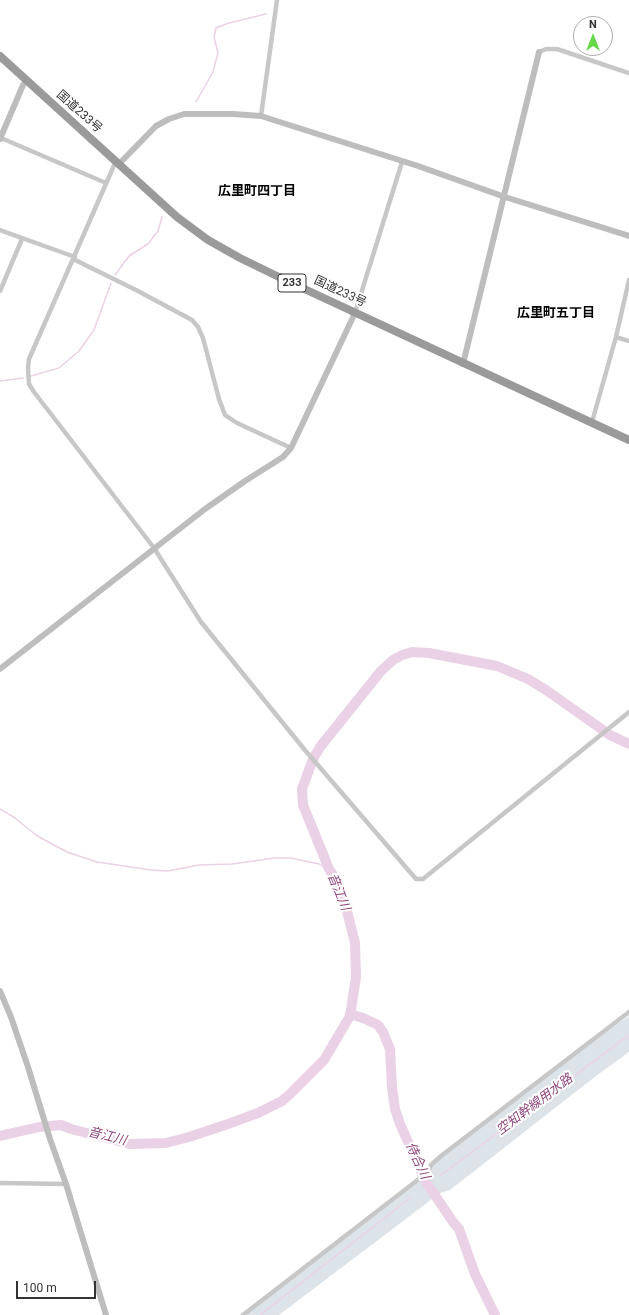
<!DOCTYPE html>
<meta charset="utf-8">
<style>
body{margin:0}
#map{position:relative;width:629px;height:1315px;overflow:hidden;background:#fff;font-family:Roboto,sans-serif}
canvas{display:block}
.north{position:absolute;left:573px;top:16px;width:40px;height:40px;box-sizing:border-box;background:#fff;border:1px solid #adadad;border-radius:50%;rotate:0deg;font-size:11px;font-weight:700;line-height:16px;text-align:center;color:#333}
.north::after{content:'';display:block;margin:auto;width:14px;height:18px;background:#66d847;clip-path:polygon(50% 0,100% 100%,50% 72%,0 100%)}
.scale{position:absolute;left:16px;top:1281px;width:80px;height:18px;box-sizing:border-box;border:2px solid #333;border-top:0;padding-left:5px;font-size:12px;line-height:14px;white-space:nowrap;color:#333;-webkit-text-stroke:3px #fff;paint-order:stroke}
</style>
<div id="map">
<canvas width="629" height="1315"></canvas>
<div class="north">N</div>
<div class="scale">100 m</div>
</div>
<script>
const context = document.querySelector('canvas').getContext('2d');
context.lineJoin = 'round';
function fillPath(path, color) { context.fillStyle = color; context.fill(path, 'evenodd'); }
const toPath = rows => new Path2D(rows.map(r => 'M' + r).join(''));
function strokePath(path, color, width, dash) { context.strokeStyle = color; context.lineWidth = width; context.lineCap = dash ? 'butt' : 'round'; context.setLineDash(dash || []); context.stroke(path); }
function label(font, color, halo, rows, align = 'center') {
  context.font = font + ' Roboto,"Noto Sans JP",sans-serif'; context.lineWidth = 4; context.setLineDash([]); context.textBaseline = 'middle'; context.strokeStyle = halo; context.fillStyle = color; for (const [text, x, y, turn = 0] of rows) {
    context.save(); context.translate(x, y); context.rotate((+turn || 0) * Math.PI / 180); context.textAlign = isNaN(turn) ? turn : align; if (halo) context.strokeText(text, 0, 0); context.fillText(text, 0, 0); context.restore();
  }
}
const green = toPath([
 [629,1016,629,1052,596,1076,450,1190,438,1194,423,1206,279,1315,243,1315,428,1172,431,1165,569,1057]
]);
const stream = toPath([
 [196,102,213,72,215,64,218,53,214,37,216,28,229,23,266,14],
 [115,275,129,256,148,244,158,231,162,217],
 [31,376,59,368,79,351,94,330,111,283],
 [0,381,23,378],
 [0,809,15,818,36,835,50,843,67,852,97,862,151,870,168,871,199,865,232,864,275,858,291,858,319,864,325,868,329,869],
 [441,1175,629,1035],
 [260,1315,410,1198]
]);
const river = toPath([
 [350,1014,363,1018,378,1025,383,1032,390,1049,392,1087,395,1109,400,1124,426,1182,453,1222,459,1229,475,1274,495,1315],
 [0,1136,39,1127,61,1125,71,1129,130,1144,166,1143,189,1137,228,1124,258,1113,282,1101,290,1094,324,1060,350,1016,356,977,355,943,347,911,333,875,329,869,303,805,302,789,313,759,320,747,381,671,393,660,402,655,412,652,429,653,497,666,528,679,546,690,610,735,629,744]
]);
const street = toPath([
 [539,52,546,49,557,49,629,73],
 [261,116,277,0],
 [1,138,106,183],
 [116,161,29,359,28,368,29,384,34,392,154,548,201,622,304,749,416,879,423,879,629,712],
 [0,230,75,257],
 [73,259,136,290,192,320,198,327,203,338,219,399,225,415,237,423,291,448],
 [0,291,22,239],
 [355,313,402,162],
 [616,337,629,341],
 [592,422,616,337,629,280],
 [0,1183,66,1184],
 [243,1315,428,1172,431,1165,441,1156,629,1012]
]);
const secondary = toPath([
 [0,139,23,85,27,80],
 [119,164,156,126,169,119,184,114,233,114,261,116,418,166,505,197,629,236],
 [463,364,539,52],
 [0,669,205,509,245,481,283,457,291,448,355,313],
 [0,991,11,1017,28,1067,50,1139,66,1184,106,1315]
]);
const highway = toPath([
 [0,56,177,217,208,240,240,258,283,279,629,440]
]);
const shields = [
 [292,283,28]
];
const shieldNames = [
 ["233",292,283]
];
const streetNames = [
 ["国道233号",79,112,42],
 ["国道233号",340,292,25]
];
const neighbourhoodNames = [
 ["広里町四丁目",257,192],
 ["広里町五丁目",556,314]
];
const waterNames = [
 ["音江川",338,892,68],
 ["空知幹線用水路",535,1105,-37],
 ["音江川",107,1137,14],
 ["侍合川",417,1161,65]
];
fillPath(green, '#dde4e9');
strokePath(stream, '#ebd1e5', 1.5);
strokePath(river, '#ebd1e5', 10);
strokePath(street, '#c7c7c7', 4.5);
strokePath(secondary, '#bdbdbd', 6);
strokePath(highway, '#9a9a9a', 8);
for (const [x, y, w] of shields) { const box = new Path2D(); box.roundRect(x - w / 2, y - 9, w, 18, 3); context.fillStyle = '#fff'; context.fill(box); strokePath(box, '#333', 1); }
label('bold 11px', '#333', null, shieldNames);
label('12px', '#333', '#fff', streetNames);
label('bold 13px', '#000', '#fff', neighbourhoodNames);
label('italic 13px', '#90467d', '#fff', waterNames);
</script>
